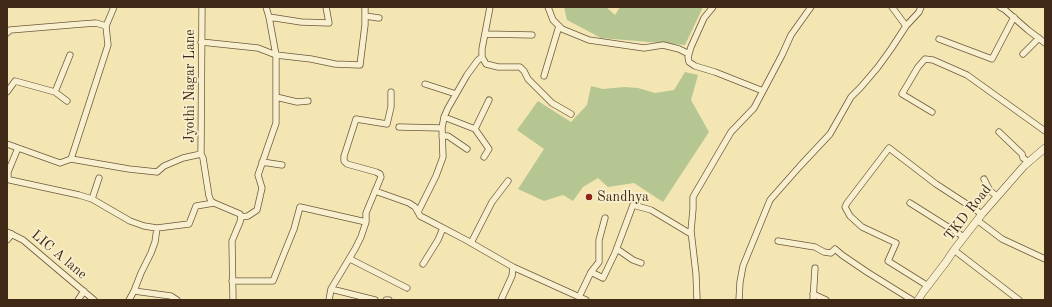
<!DOCTYPE html>
<style>
body{margin:0}
#map{position:relative;width:1052px;height:307px;overflow:hidden;background:#f4e6b3;font-family:"Old Standard TT",serif}
canvas{display:block}
.frame{position:absolute;inset:0;border:8px solid #402916;pointer-events:none}
</style>
<div id="map">
<canvas width="1052" height="307"></canvas>
<div class="frame"></div>
</div>
<script>
const context = document.querySelector('canvas').getContext('2d');
context.lineJoin = 'round';
function fillPath(path, color) { context.fillStyle = color; context.fill(path, 'evenodd'); }
const toPath = rows => new Path2D(rows.map(r => 'M' + r).join(''));
function strokePath(path, color, width, dash) { context.strokeStyle = color; context.lineWidth = width; context.lineCap = dash ? 'butt' : 'round'; context.setLineDash(dash || []); context.stroke(path); }
function label(font, color, halo, rows, align = 'center') {
  context.font = font + ' "Old Standard TT",serif'; context.lineWidth = 3.5; context.setLineDash([]); context.textBaseline = 'middle'; context.strokeStyle = halo; context.fillStyle = color; for (const [text, x, y, turn = 0] of rows) {
    context.save(); context.translate(x, y); context.rotate((+turn || 0) * Math.PI / 180); context.textAlign = isNaN(turn) ? turn : align; if (halo) context.strokeText(text, 0, 0); context.fillText(text, 0, 0); context.restore();
  }
}
const green = toPath([
 [564,7,606,7,615,15,620,7,703,7,685,45,601,38,567,20],
 [685,72,698,75,691,100,709,132,663,202,634,183,608,187,598,178,583,187,573,201,563,195,544,201,518,189,544,149,517,130,538,101,571,122,587,105,591,86,603,89,624,87,638,88,655,93,674,90]
]);
const minor = toPath([
 [490,7,482,49,482,57,486,64,498,67,520,67,524,71,528,79,552,103,571,114],
 [548,7,553,20,562,29,589,40,644,48,663,45,679,49,689,54],
 [713,7,704,18,691,47,688,57,689,62,695,66,715,72,763,91],
 [1000,7,1004,9,1028,30,1045,43],
 [365,16,379,18],
 [269,17,301,22,329,23,326,7],
 [906,26,919,12,921,7],
 [7,33,10,30,82,24,96,23,106,26],
 [485,34,532,35],
 [939,39,992,59,1014,17],
 [201,42,258,48,276,55,311,59,335,64,360,65,365,25,365,7],
 [1023,54,1039,38],
 [544,76,559,26],
 [425,84,456,94],
 [7,92,15,81,55,92,67,101],
 [55,92,70,55],
 [276,97,297,102,308,101],
 [932,112,902,94,918,67,925,59,933,60,967,75,1045,131],
 [444,117,475,129],
 [399,127,442,128],
 [999,132,1022,154,1023,158,1029,162],
 [442,136,448,136,467,149],
 [7,144,60,163,71,159,129,169,157,172,164,166,183,158,201,154,202,7],
 [18,148,8,172,8,179,10,180,79,195,92,199,130,221,144,226,157,228,155,242,151,253,141,273,134,291,171,296,177,300],
 [201,154,203,158,209,196,211,201,214,203,240,214,241,217,240,222,232,241,233,300],
 [484,157,489,149,475,129,489,100],
 [71,159,108,45,106,26,114,7],
 [262,162,282,165],
 [984,179,990,191,997,196],
 [375,191,409,203,415,207,418,212,420,216,426,219,466,240,513,267,586,300],
 [92,199,99,178],
 [910,203,964,237],
 [418,212,436,176,443,157,442,128,444,117,448,108,467,75,478,60,482,57],
 [241,217,248,216,257,210,262,188,258,175,276,123,276,55,269,17,266,7],
 [977,220,1002,239,1045,259],
 [157,228,189,224,196,206,214,203],
 [7,232,23,240,94,300],
 [7,240,12,234],
 [778,241,815,247,824,252,831,253,835,249,842,255,867,272,912,300],
 [471,243,492,202,508,181],
 [617,249,633,260,641,263],
 [954,250,1019,300],
 [350,259,407,288],
 [423,264,438,240,443,228],
 [591,272,599,262,599,240,605,218],
 [232,281,273,281,294,229,300,207,366,222],
 [928,286,888,261,896,243,862,227,850,216,845,207,847,203,889,148,936,184,982,214],
 [331,289,375,300],
 [813,294,826,300],
 [579,297,591,272,603,278,615,253,633,205,651,210,691,234],
 [78,300,84,291],
 [129,300,134,291],
 [329,300,331,289,355,249,361,237,366,222,366,213,381,177,380,174,376,172,347,164,344,161,344,156,347,147,356,119,387,124,391,107,391,92],
 [386,300,389,300],
 [501,300,512,276,513,267],
 [697,300,696,274,691,231,693,209,693,197,731,132,754,108,782,55,791,35,811,7],
 [739,300,740,282,743,266,770,200,800,166,830,134,851,97,861,87,878,67,891,49,906,26,892,7],
 [813,300,815,268]
]);
const tertiary = toPath([
 [918,300,923,292,946,262,954,250,982,214,1024,166,1045,148]
]);
const markers = [
 [589,197,4,"#8f2418"]
];
const streetNames = [
 ["Jyothi Nagar Lane",190,86,-90],
 ["TKD Road",968,213,-52],
 ["LIC A lane",59,255,40]
];
const poiNames = [
 ["Sandhya",597,197]
];
fillPath(green, '#b5c692');
strokePath(minor, '#6d583d', 7);
strokePath(tertiary, '#6d583d', 8);
strokePath(minor, '#f8efce', 5.5);
strokePath(tertiary, '#f8efce', 7);
for (const [x, y, r, color] of markers) { const dot = new Path2D(); dot.arc(x, y, r, 0, 2 * Math.PI); context.fillStyle = color; context.fill(dot); strokePath(dot, '#f8efce', 1.5); }
label('14px', '#402916', '#f8efce', streetNames);
label('14px', '#402916', '#f8efce', poiNames, 'left');
</script>
